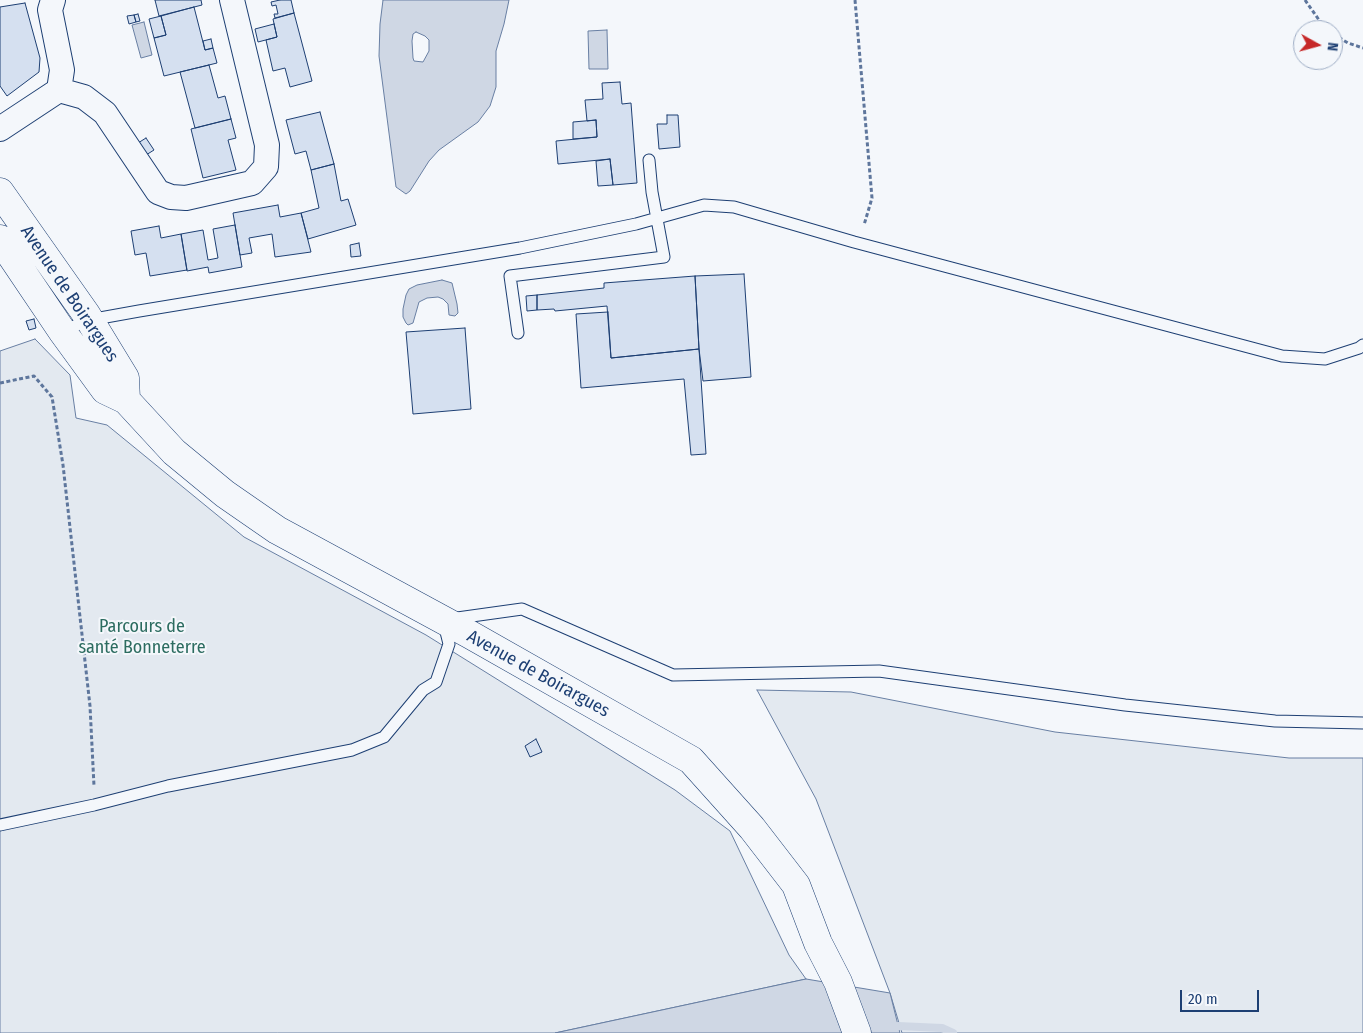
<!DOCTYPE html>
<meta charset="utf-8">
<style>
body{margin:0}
#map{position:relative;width:1363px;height:1033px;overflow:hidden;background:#f4f7fb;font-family:"Fira Sans Condensed",sans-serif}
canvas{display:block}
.north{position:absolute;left:1293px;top:20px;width:50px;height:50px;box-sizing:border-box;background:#f4f7fb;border:1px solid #9eadc5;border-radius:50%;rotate:97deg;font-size:14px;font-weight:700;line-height:20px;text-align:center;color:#1d3f73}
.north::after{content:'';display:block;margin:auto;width:18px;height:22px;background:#c62828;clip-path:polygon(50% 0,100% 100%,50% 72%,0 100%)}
.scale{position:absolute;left:1180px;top:990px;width:79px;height:22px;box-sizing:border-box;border:2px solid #1d3f73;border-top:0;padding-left:6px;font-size:15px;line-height:18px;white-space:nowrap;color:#1d3f73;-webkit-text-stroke:4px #f4f7fb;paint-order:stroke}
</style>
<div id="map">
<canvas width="1363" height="1033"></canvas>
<div class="north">N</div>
<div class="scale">20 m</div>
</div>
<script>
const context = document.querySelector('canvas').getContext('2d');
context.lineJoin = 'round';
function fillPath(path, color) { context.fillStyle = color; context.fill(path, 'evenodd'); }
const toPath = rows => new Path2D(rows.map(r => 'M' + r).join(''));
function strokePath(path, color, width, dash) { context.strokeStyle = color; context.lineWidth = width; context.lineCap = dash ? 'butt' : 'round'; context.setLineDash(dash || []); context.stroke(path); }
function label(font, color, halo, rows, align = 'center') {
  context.font = font + ' "Fira Sans Condensed",sans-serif'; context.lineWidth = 4; context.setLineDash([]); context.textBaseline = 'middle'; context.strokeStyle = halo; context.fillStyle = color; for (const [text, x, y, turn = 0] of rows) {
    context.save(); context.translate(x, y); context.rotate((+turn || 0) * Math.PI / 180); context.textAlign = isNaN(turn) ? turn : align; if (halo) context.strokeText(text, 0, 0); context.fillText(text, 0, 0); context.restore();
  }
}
const green = toPath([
 [35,339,70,375,76,418,107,425,244,537,426,635,675,790,730,831,789,955,806,979,555,1033,0,1033,0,351,35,339],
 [757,690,851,692,1055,732,1289,758,1363,758,1363,1033,902,1033,890,993,816,799,757,690]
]);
const water = toPath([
 [383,0,509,0,504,24,496,51,496,87,490,106,478,122,439,150,429,161,410,191,406,194,396,187,379,56,380,24,383,0],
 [416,32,425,36,429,40,429,51,423,62,414,61,413,58,412,41,413,34,416,32],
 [144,22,152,55,141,58,132,25,144,22],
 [607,30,608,69,589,69,588,31,607,30],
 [442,280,452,283,457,304,458,313,455,316,449,315,448,304,443,299,438,297,427,298,419,302,413,323,408,325,406,323,403,317,403,309,406,295,409,289,417,285,442,280],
 [806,979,890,993,900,1033,555,1033,806,979]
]);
const stream = toPath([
 [888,1027,898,1026,942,1028,953,1033]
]);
const building = toPath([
 [155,0,201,0,202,5,159,16,155,0],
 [280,0,291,0,294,13,275,18,274,14,278,14,276,5,272,6,271,2,280,0],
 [25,3,40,58,39,72,7,96,0,86,0,7,25,3],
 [194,7,205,50,213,48,217,63,164,76,154,38,166,35,161,16,194,7],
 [294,13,312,81,290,87,285,68,273,71,266,40,277,37,273,19,294,13],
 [138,14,140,21,136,22,134,15,138,14],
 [134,15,136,22,129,24,127,16,134,15],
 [161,16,166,35,154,38,149,19,161,16],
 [274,24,277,37,258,42,255,29,274,24],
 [211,39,213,48,205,50,203,41,211,39],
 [209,65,218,98,225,96,231,119,195,128,180,72,209,65],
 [620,82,622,104,631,103,637,183,613,185,610,159,558,164,556,141,597,137,596,120,587,121,585,100,603,99,602,83,620,82],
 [320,112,334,164,311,170,306,151,295,154,286,120,320,112],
 [667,115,678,115,680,147,659,149,657,124,667,124,667,115],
 [231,119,236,138,228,140,236,170,203,178,191,129,231,119],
 [596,120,597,137,573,139,573,122,596,120],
 [146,138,154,150,146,155,138,143,146,138],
 [610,159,613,185,598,186,596,161,610,159],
 [334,164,341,201,348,199,356,225,308,239,301,213,319,208,311,170,334,164],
 [278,205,280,217,301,213,311,252,275,257,272,234,249,238,252,253,240,255,233,213,278,205],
 [235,225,242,267,209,273,208,267,187,271,181,234,203,230,208,260,218,258,213,229,235,225],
 [159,226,161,238,181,234,187,270,150,276,146,253,135,255,131,231,159,226],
 [359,243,361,256,351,257,350,245,359,243],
 [744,274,751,377,703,381,699,349,695,276,744,274],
 [695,276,699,349,611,358,607,306,555,311,554,309,537,310,537,295,604,288,604,283,695,276],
 [537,295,537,310,527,311,526,296,537,295],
 [608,312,611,358,699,349,706,454,691,455,684,379,581,388,576,314,608,312],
 [34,319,36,328,29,330,26,321,34,319],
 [465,328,471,409,413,414,406,332,465,328],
 [536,739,542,752,530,757,525,746,536,739]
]);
const path = toPath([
 [855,0,872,198,864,225],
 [1305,0,1326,30],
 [1333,34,1348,43,1363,48],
 [0,383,34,376,52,397,63,465,90,706,94,786]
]);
const lane = toPath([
 [62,331,89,320,139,311,520,248,636,224,704,205,734,207,854,242,1282,356,1325,359,1359,348,1363,345],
 [518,333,510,276,664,257,652,192,649,160],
 [0,825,94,805,168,786,352,750,384,737,423,690,436,682,449,644,443,620,522,609,673,675,879,671,1125,705,1275,721,1363,723]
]);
const street = toPath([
 [59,90,84,97,105,113,158,192,171,197,186,198,252,183,266,167,267,145,232,0],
 [0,129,59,90,62,70,50,10,53,0]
]);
const secondary = toPath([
 [0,192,86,314,125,378,126,400],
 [0,239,62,331,105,390,126,400,174,452,225,494,277,530,469,634,691,760,752,828,796,885,818,943,838,982,857,1033]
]);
const streetNames = [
 ["Avenue de Boirargues",69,294,56],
 ["Avenue de Boirargues",538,674,29]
];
const parkNames = [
 ["Parcours de",142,627],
 ["santé Bonneterre",142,648]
];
fillPath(green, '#e3e9f0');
strokePath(green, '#687fa3', 1);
fillPath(water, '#cfd7e4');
strokePath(water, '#687fa3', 1);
strokePath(stream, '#cfd7e4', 8);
fillPath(building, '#d5e0f0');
strokePath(building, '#1d3f73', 1);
strokePath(lane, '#1d3f73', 13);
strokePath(street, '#1d3f73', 26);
strokePath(secondary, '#1d3f73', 29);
strokePath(path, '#5e769c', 3, [4, 2.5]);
strokePath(lane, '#f4f7fb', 11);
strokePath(street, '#f4f7fb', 24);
strokePath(secondary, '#f4f7fb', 28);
label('18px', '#1d3f73', '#f4f7fb', streetNames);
label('18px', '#2c6c60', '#f4f7fb', parkNames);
</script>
